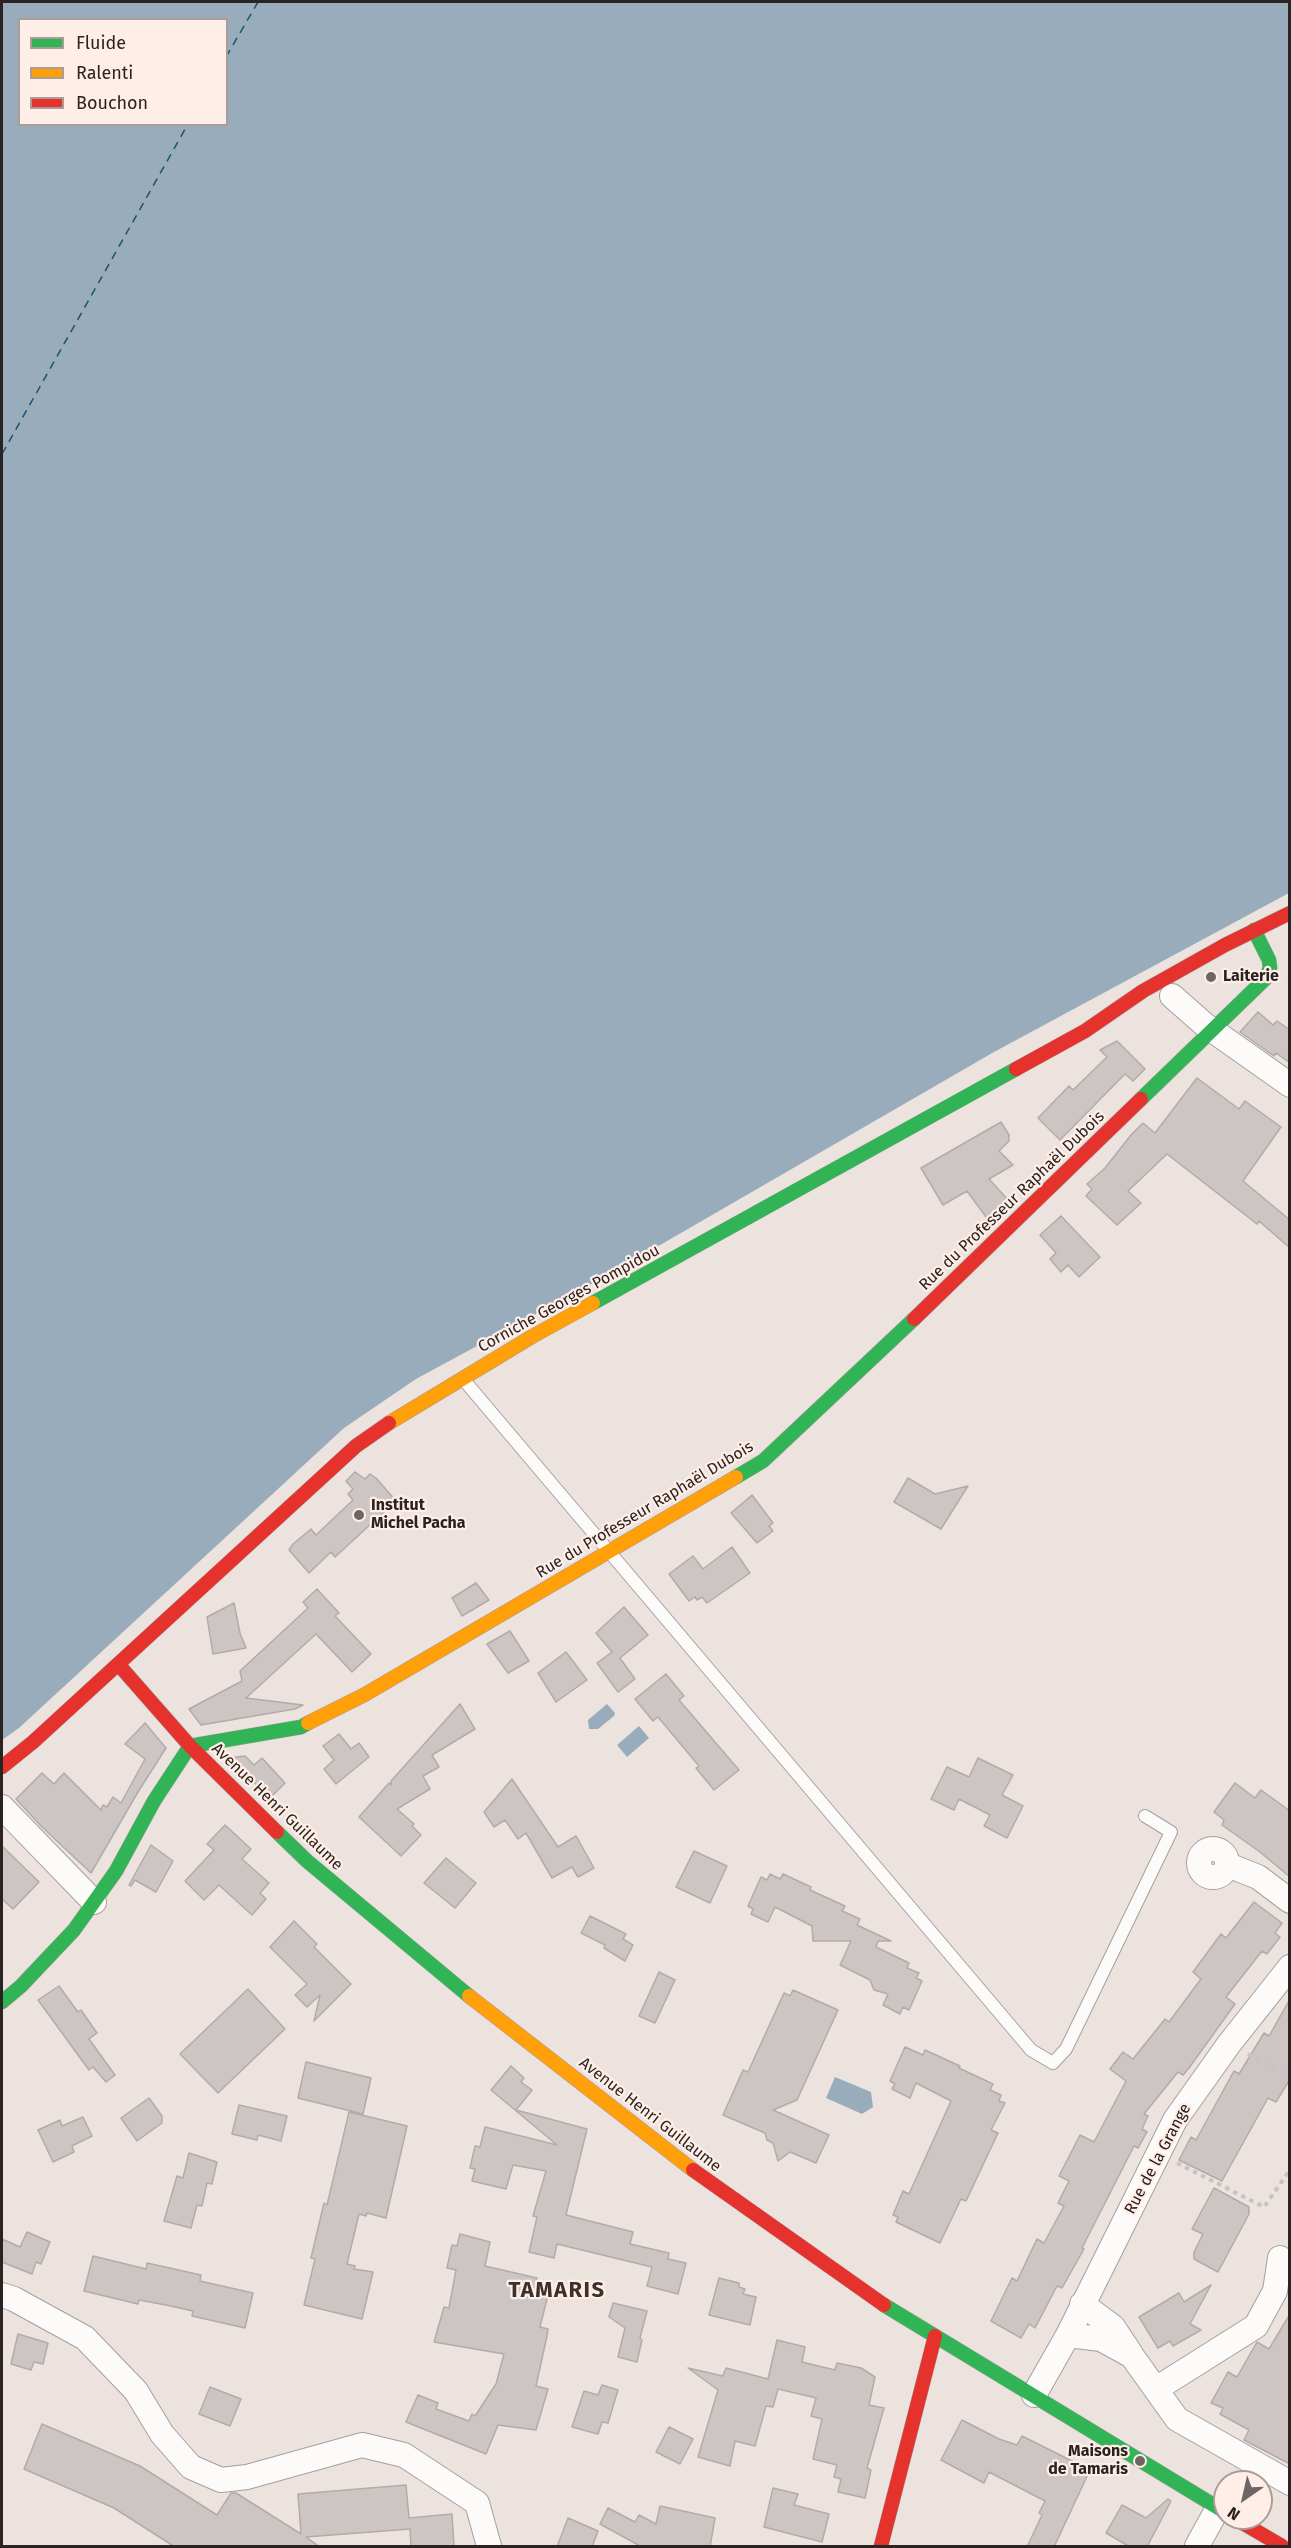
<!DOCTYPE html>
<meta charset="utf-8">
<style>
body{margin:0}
#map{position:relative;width:1291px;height:2548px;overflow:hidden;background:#ece3df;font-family:"Fira Sans",sans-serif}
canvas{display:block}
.frame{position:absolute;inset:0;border:3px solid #2a2321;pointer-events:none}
.legend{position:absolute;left:18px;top:18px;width:210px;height:108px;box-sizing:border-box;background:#ffeee7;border:2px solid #aa9d98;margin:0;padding:8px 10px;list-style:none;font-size:18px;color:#2a2321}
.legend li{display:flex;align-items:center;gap:12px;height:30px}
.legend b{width:30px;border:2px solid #aa9d98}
.north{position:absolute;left:1213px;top:2470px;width:60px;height:60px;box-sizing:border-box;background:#ffeee7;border:2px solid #aa9d98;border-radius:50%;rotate:214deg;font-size:16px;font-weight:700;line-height:24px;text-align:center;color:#2a2321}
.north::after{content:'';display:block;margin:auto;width:21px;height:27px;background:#6e6664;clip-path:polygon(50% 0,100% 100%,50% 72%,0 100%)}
</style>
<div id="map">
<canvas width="1291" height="2548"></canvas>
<div class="frame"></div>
<ul class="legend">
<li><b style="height:8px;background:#30b455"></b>Fluide</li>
<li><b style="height:8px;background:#ff9f0a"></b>Ralenti</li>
<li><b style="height:8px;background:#e5322d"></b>Bouchon</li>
</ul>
<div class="north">N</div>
</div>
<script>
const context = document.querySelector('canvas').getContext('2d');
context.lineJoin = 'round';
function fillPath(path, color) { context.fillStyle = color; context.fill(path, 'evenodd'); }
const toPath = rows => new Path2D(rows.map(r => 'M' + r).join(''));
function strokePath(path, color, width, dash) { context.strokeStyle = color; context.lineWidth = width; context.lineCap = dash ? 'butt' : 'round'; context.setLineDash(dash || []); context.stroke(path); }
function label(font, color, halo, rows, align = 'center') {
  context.font = font + ' "Fira Sans",sans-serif'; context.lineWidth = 4.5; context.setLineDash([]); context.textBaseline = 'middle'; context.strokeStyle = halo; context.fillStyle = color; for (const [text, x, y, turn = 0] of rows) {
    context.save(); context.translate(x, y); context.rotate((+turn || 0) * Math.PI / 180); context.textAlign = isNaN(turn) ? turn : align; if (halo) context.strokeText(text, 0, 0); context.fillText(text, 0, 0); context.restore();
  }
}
const water = toPath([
 [2,2,1290,2,1289,893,994,1052,610,1274,416,1379,344,1428,19,1728,2,1740],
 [20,20,226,20,226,124,20,124],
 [607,1704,615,1713,614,1716,598,1729,589,1729,588,1720],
 [639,1726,649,1738,627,1757,617,1745],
 [835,2077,871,2092,873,2107,862,2114,826,2098]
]);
const ferry = toPath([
 [226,57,258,2],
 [2,454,188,124]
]);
const building = toPath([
 [1258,1012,1273,1025,1277,1021,1290,1030,1290,1063,1276,1053,1274,1056,1240,1032,1258,1012],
 [1117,1041,1145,1069,1133,1081,1125,1074,1060,1140,1038,1118,1069,1086,1073,1090,1107,1057,1100,1050,1117,1041],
 [1197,1078,1239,1109,1245,1101,1281,1127,1243,1181,1290,1220,1290,1248,1259,1221,1257,1224,1167,1154,1128,1191,1141,1203,1117,1225,1086,1196,1092,1189,1087,1184,1105,1168,1131,1135,1143,1123,1155,1133,1197,1078],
 [1001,1122,1009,1135,1009,1141,999,1151,1013,1165,989,1179,1009,1201,989,1221,967,1191,943,1205,921,1168,1001,1122],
 [1061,1216,1100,1257,1079,1277,1068,1265,1061,1272,1050,1259,1056,1253,1040,1235,1061,1216],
 [355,1472,365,1479,370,1474,376,1478,396,1501,335,1557,331,1552,309,1573,289,1550,293,1544,311,1529,316,1535,353,1500,348,1494,353,1489,346,1481,355,1472],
 [908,1478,935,1494,968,1486,941,1529,894,1502,908,1478],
 [752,1495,773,1523,769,1526,773,1531,757,1543,731,1513,752,1495],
 [732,1547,750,1573,707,1603,702,1597,697,1600,695,1597,689,1601,669,1574,693,1556,703,1569,732,1547],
 [476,1583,489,1600,462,1616,452,1598,476,1583],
 [317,1589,339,1613,335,1616,371,1654,352,1672,316,1634,246,1698,303,1705,295,1709,201,1725,189,1709,242,1681,240,1671,308,1608,303,1602,317,1589],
 [234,1603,240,1633,246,1648,213,1654,207,1617,234,1603],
 [624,1607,648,1635,620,1658,635,1679,618,1692,597,1663,612,1652,596,1633,624,1607],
 [510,1631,529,1661,508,1673,487,1644,510,1631],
 [566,1652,587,1680,556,1702,538,1673,566,1652],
 [666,1674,684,1696,679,1700,739,1770,714,1790,696,1768,699,1766,658,1717,653,1721,635,1699,666,1674],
 [460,1704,475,1729,432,1755,439,1767,423,1776,430,1789,397,1809,414,1824,412,1826,421,1835,401,1856,359,1817,389,1783,391,1785,391,1781,460,1704],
 [145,1723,166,1748,138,1792,91,1873,42,1827,16,1799,42,1773,54,1784,64,1773,101,1810,103,1805,107,1807,113,1797,121,1803,145,1759,125,1744,145,1723],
 [339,1734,351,1749,359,1743,369,1757,336,1784,324,1769,334,1760,323,1746,339,1734],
 [245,1756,254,1765,262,1758,285,1783,270,1798,229,1758,245,1756],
 [978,1758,1013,1775,1002,1795,1023,1806,1007,1838,984,1826,990,1815,959,1799,954,1810,931,1799,947,1767,969,1777,978,1758],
 [512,1779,558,1847,576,1836,594,1868,578,1877,572,1867,552,1878,526,1833,518,1839,505,1820,494,1827,484,1812,512,1779],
 [1235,1783,1255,1798,1261,1790,1290,1811,1290,1877,1260,1852,1222,1825,1224,1820,1214,1812,1235,1783],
 [225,1825,251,1849,242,1859,269,1883,260,1893,266,1899,252,1915,219,1885,204,1900,185,1881,214,1850,207,1844,225,1825],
 [151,1845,173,1861,156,1892,135,1880,131,1886,129,1885,151,1845],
 [2,1846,39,1882,13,1909,2,1899,2,1846],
 [694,1851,727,1866,710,1903,676,1887,694,1851],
 [446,1858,476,1883,455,1908,424,1883,446,1858],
 [770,1874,780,1879,783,1874,811,1887,810,1890,845,1906,842,1911,860,1919,857,1925,891,1941,878,1941,876,1947,909,1963,907,1968,919,1973,916,1978,922,1981,909,2010,903,2007,900,2014,883,2005,888,1994,874,1990,870,1980,840,1965,851,1941,813,1941,812,1926,775,1907,768,1922,751,1914,753,1909,748,1906,761,1877,767,1880,770,1874],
 [1254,1902,1282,1923,1275,1933,1280,1937,1267,1954,1262,1951,1226,1997,1235,2004,1189,2068,1183,2075,1178,2072,1144,2114,1148,2116,1142,2129,1147,2132,1138,2148,1134,2146,1082,2248,1084,2249,1062,2288,1057,2286,1035,2328,1029,2324,1021,2338,991,2321,1012,2278,1017,2281,1037,2239,1044,2243,1064,2206,1058,2203,1069,2181,1059,2176,1080,2135,1094,2142,1126,2081,1110,2069,1123,2052,1133,2059,1165,2019,1169,2022,1201,1979,1193,1972,1221,1934,1226,1938,1254,1902],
 [590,1916,626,1934,623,1939,633,1945,625,1961,604,1948,605,1945,581,1933,590,1916],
 [294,1921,317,1944,314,1947,351,1984,314,2021,320,1995,307,2007,295,1995,307,1984,270,1947,294,1921],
 [659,1972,675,1980,655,2023,639,2016,659,1972],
 [59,1986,78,2012,81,2010,97,2033,89,2039,115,2075,106,2082,93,2067,89,2070,38,2000,59,1986],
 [248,1989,285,2029,218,2093,180,2054,248,1989],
 [793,1990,838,2010,797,2100,773,2110,829,2135,816,2163,790,2152,778,2161,773,2143,767,2140,765,2133,723,2115,743,2070,748,2072,784,1993,790,1996,793,1990],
 [1290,1999,1290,2079,1276,2102,1268,2098,1222,2181,1179,2160,1191,2137,1196,2140,1234,2071,1239,2074,1264,2033,1269,2036,1290,1999],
 [905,2047,923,2055,925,2050,960,2066,959,2068,993,2084,990,2090,1001,2095,999,2101,1005,2103,991,2130,998,2133,966,2201,961,2199,940,2243,896,2222,898,2217,893,2215,903,2191,909,2194,951,2101,916,2083,910,2098,892,2089,895,2084,890,2081,905,2047],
 [306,2062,371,2078,363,2114,298,2098,306,2062],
 [511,2066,524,2078,521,2082,532,2090,516,2110,587,2129,566,2215,633,2232,630,2244,669,2253,668,2259,686,2263,678,2294,647,2286,652,2267,557,2244,554,2258,529,2252,537,2217,533,2216,546,2171,513,2165,506,2189,472,2181,475,2169,470,2168,473,2155,475,2146,480,2147,485,2127,557,2145,491,2090,511,2066],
 [149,2098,162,2116,162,2123,137,2141,121,2118,149,2098],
 [239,2105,287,2116,281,2141,258,2135,257,2140,232,2134,239,2105],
 [349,2112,407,2126,386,2218,367,2213,366,2216,359,2214,347,2264,355,2266,354,2269,373,2272,362,2319,304,2305,315,2259,311,2258,324,2203,327,2205,349,2112],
 [83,2117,92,2136,72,2146,74,2152,53,2162,38,2130,60,2120,62,2126,83,2117],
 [189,2153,217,2162,212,2184,207,2183,202,2206,197,2205,191,2228,164,2221,177,2176,183,2178,189,2153],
 [1214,2188,1249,2207,1249,2214,1218,2272,1194,2259,1194,2252,1203,2234,1192,2229,1214,2188],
 [27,2232,50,2242,41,2264,36,2262,32,2274,2,2262,2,2239,20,2247,27,2232],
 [460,2234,490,2242,485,2266,537,2278,534,2287,549,2291,540,2327,548,2329,547,2336,536,2386,548,2389,536,2430,498,2425,486,2454,406,2422,418,2395,438,2403,436,2409,469,2421,472,2414,475,2416,496,2384,504,2354,434,2342,444,2307,449,2308,456,2270,447,2268,452,2245,457,2246,460,2234],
 [93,2256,146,2269,147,2263,201,2275,200,2281,253,2293,245,2328,192,2316,193,2311,166,2305,139,2300,138,2304,84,2291,93,2256],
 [719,2278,739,2283,739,2287,745,2289,743,2294,756,2297,750,2325,709,2315,719,2278],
 [1211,2285,1190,2324,1201,2330,1173,2346,1170,2341,1158,2348,1139,2317,1179,2293,1184,2302,1211,2285],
 [613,2303,647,2311,640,2338,642,2340,637,2362,618,2357,625,2328,609,2317,613,2303],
 [1290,2314,1290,2464,1244,2440,1249,2430,1220,2414,1223,2408,1211,2403,1228,2372,1237,2377,1257,2342,1269,2349,1290,2314],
 [18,2334,48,2343,43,2364,34,2362,31,2370,11,2364,18,2334],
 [777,2340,805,2347,802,2362,835,2370,837,2363,861,2368,875,2377,869,2405,884,2408,867,2468,871,2470,865,2498,838,2492,841,2479,834,2477,837,2465,813,2459,822,2419,811,2416,816,2398,778,2389,773,2407,766,2406,755,2446,735,2441,730,2466,698,2457,718,2390,688,2368,723,2376,726,2368,768,2379,777,2340],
 [602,2385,618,2390,608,2423,602,2422,598,2434,572,2427,584,2391,598,2395,602,2385],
 [210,2387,241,2399,230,2426,199,2414,210,2387],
 [962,2420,999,2439,1017,2445,1022,2436,1090,2470,1054,2547,1027,2547,1042,2515,1039,2513,1045,2501,989,2472,984,2483,941,2460,962,2420],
 [42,2424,140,2466,217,2515,231,2493,236,2493,301,2534,298,2494,406,2485,409,2518,452,2514,454,2547,411,2547,410,2529,306,2537,320,2547,175,2547,114,2508,24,2469,42,2424],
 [669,2427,693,2439,680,2464,656,2452,669,2427],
 [773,2488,798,2494,794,2505,829,2514,822,2542,764,2527,773,2488],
 [1168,2499,1171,2501,1147,2547,1130,2547,1106,2533,1122,2505,1146,2518,1168,2499],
 [660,2506,715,2518,710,2547,642,2547,600,2524,608,2508,635,2522,639,2515,656,2524,660,2506],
 [568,2518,598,2531,592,2547,557,2547,568,2518]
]);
const path = toPath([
 [1248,2054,1290,2077],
 [1177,2163,1264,2207,1290,2170]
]);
const lane = toPath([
 [463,1379,1031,2050,1053,2063,1066,2049,1171,1832,1145,1816]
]);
const street = toPath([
 [1172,996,1205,1025,1290,1085],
 [2,1807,94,1902],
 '1199 1863a14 14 0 1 1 28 0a14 14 0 1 1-28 0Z',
 [1228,1865,1258,1877,1290,1901],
 [2,2295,14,2299,85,2338,136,2391,162,2434,191,2467,221,2480,247,2477,362,2445,404,2455,477,2503,489,2546],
 [1082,2304,1113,2327,1131,2354],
 [1068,2335,1101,2339,1132,2356,1177,2419,1290,2483],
 [1156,2389,1256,2326,1275,2291,1280,2258],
 [1034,2395,1068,2335,1175,2120,1229,2044,1290,1967],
 [1197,2546,1218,2508]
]);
const fast = toPath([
 [1141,1099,1265,979,1270,968,1269,960,1254,930],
 [593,1303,1016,1069],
 [736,1477,763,1461,914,1319],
 [277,1832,307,1861,469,1996],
 [2,2002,21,1986,74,1930,116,1871,154,1801,190,1746,301,1727,308,1723],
 [884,2305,1225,2512]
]);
const slow = toPath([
 [389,1423,533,1336,593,1303],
 [308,1723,364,1695,736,1477],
 [469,1996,693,2170]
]);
const jam = toPath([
 [1016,1069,1085,1031,1143,991,1225,945,1290,913],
 [914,1319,1141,1099],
 [118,1664,190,1746,277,1832],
 [2,1767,33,1742,356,1446,389,1423],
 [693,2170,884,2305],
 [1234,2518,1282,2546],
 [881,2546,935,2336]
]);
const markers = [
 [1211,977,6,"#6e6664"],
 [359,1515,6,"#6e6664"],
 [1140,2461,6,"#6e6664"]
];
const poiNames = [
 ["Laiterie",1223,977],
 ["Institut",371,1506],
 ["Michel Pacha",371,1524],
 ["Maisons",1128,2452,"right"],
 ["de Tamaris",1128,2470,"right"]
];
const streetNames = [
 ["Rue du Professeur Raphaël Dubois",1012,1201,-44],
 ["Corniche Georges Pompidou",569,1299,-29],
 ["Rue du Professeur Raphaël Dubois",645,1510,-31],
 ["Avenue Henri Guillaume",277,1807,44],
 ["Avenue Henri Guillaume",650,2115,38],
 ["Rue de la Grange",1158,2159,-62]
];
const districtNames = [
 ["TAMARIS",557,2291]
];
fillPath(water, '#99acbc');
strokePath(ferry, '#1b5274', 1.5, [8, 6]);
fillPath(building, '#ccc5c4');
strokePath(building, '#b2abaa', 1.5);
strokePath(lane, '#a69f9c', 14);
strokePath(street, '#a69f9c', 26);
strokePath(fast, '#a69f9c', 15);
strokePath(slow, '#a69f9c', 15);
strokePath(jam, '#a69f9c', 15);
strokePath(path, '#c7c3c3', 4, [4.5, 4.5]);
strokePath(lane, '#fcfbfa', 12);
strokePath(street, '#fcfbfa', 24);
strokePath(fast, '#30b455', 14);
strokePath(slow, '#ff9f0a', 14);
strokePath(jam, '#e5322d', 14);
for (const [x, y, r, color] of markers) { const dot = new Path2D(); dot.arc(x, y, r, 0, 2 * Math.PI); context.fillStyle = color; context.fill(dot); strokePath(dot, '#ffeee7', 2); }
label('bold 16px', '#2a2321', '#ffeee7', poiNames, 'left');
label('16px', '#2a2321', '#ffeee7', streetNames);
context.letterSpacing = '1.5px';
label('bold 22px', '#3c302b', '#ffeee7', districtNames);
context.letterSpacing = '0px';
</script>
